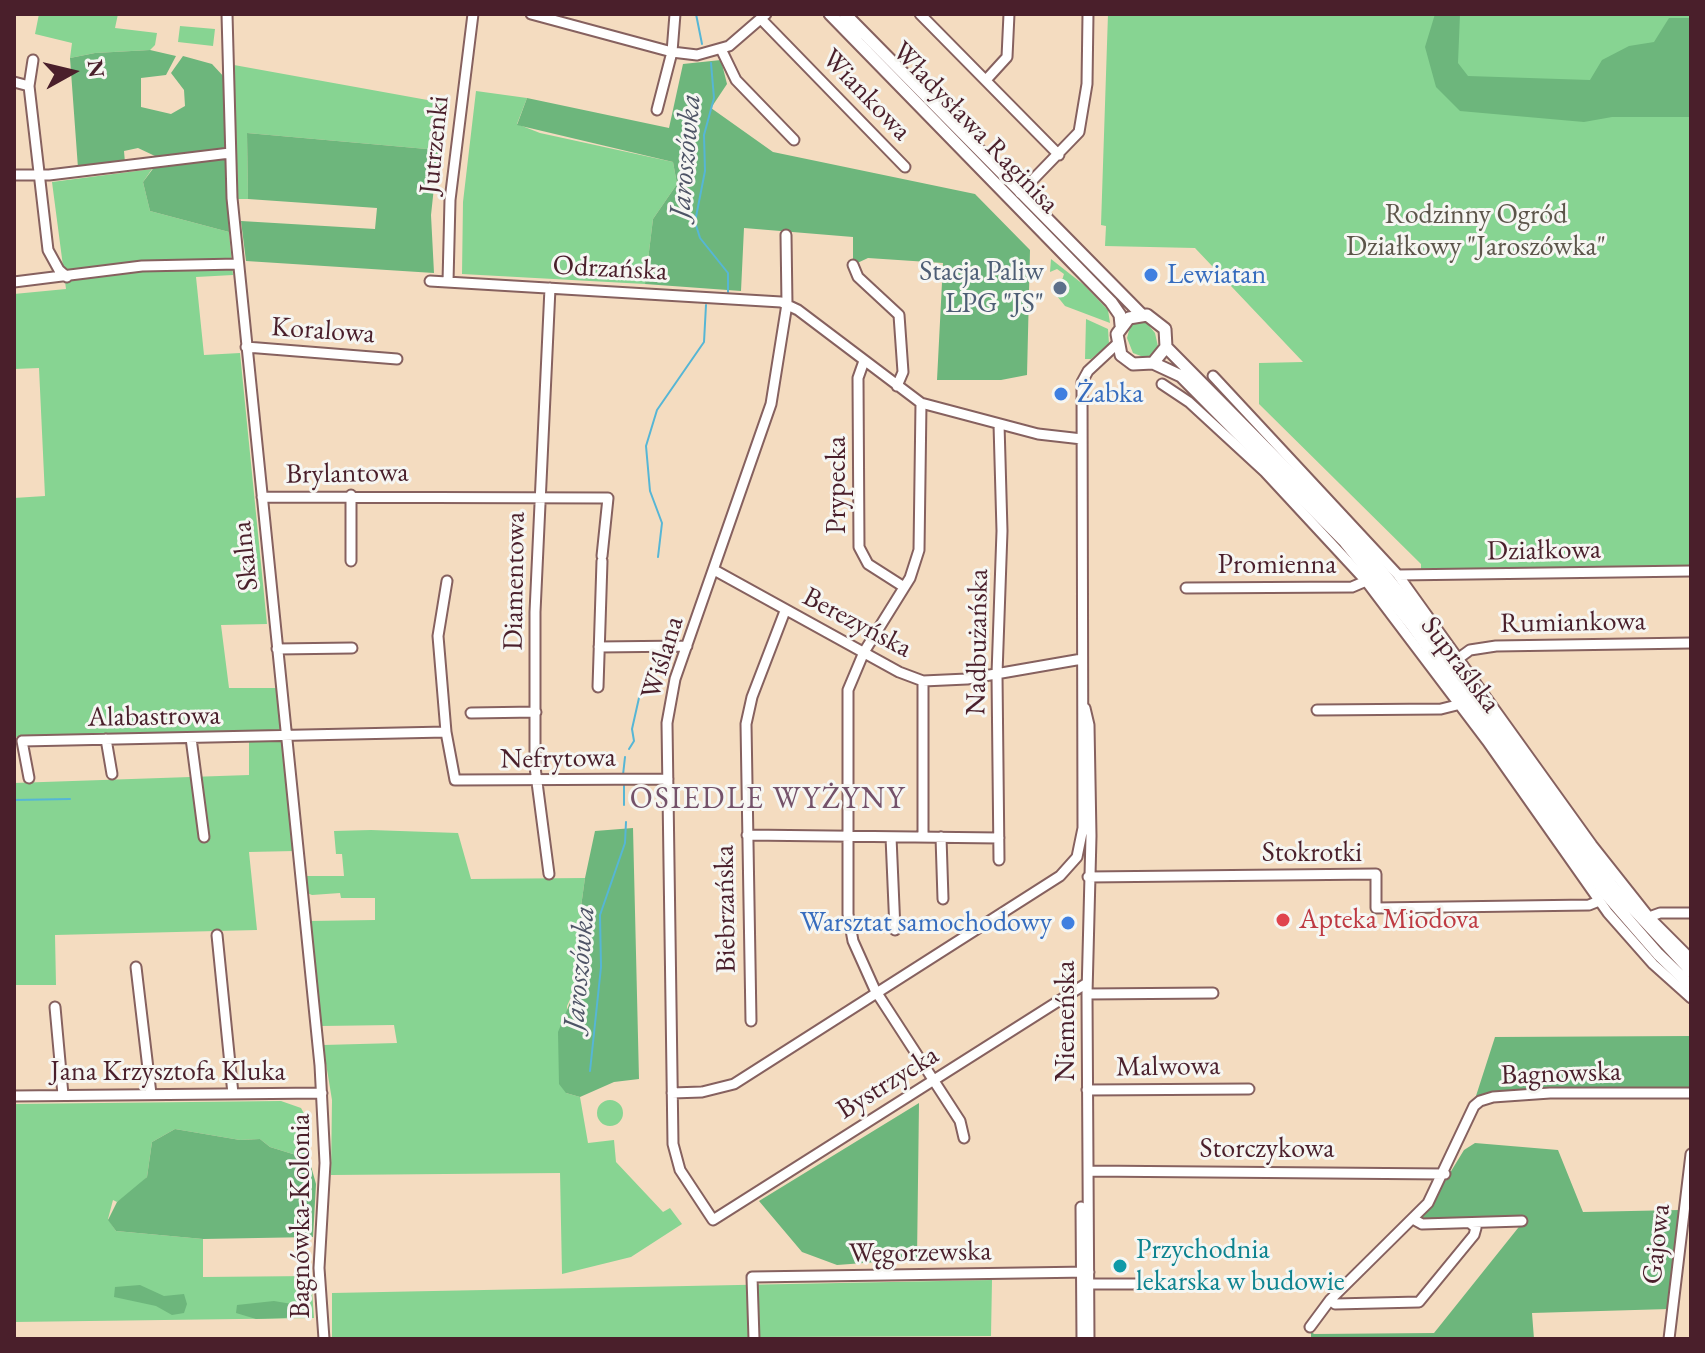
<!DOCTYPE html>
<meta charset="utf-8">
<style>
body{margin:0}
#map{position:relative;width:1705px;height:1353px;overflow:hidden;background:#f4dcc0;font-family:"EB Garamond",serif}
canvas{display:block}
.frame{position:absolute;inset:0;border:16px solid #4a1f2b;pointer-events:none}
.north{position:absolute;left:32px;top:32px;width:80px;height:80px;-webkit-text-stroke:6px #f6f6f2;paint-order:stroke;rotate:82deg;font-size:22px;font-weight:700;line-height:32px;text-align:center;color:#4a1f2b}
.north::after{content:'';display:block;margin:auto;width:28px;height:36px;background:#4a1f2b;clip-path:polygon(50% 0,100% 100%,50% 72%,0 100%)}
</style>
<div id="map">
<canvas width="1705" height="1353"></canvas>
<div class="frame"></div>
<div class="north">N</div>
</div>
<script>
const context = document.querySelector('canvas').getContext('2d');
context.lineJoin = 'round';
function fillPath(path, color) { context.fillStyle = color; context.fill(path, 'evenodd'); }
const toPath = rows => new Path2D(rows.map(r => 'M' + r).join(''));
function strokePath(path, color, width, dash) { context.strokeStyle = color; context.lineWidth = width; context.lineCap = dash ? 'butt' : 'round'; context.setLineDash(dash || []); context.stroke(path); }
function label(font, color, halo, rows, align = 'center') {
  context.font = font + ' "EB Garamond",serif'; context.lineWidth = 6; context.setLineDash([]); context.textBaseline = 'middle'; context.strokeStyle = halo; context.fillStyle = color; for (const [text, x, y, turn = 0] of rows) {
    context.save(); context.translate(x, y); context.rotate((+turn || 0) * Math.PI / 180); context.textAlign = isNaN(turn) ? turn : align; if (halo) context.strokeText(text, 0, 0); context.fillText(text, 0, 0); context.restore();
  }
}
const green = toPath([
 [39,14,118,14,115,28,157,33,155,45,150,50,95,53,70,58,72,43,35,34],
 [1108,14,1691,14,1691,567,1421,571,1421,564,1259,404,1259,363,1303,362,1195,248,1105,246,1106,226,1101,225],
 [180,26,215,29,213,46,178,42],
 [234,65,444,103,438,150,247,133,248,199,238,199],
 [476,91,527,98,517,124,540,133,673,162,677,184,653,219,645,284,462,274,463,202],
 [152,169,143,182,150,211,229,232,233,275,196,277,204,355,240,353,267,624,221,625,229,688,277,688,281,730,14,737,14,498,45,496,39,368,14,369,14,294,66,289,52,182],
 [1051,259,1084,285,1108,310,1110,323,1065,306,1057,296,1064,274,1057,269,1050,272],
 [1086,319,1108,329,1109,344,1091,359,1085,359],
 [1146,322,1155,333,1159,351,1146,358,1133,353,1127,338,1131,323],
 [249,742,282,742,294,851,249,852,257,930,55,935,56,985,14,985,14,783,249,775],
 [371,830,458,833,471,879,585,878,580,914,582,973,567,1006,566,1093,580,1097,588,1143,614,1140,616,1162,663,1212,670,1208,682,1224,631,1257,562,1274,560,1173,331,1175,332,1100,323,1045,397,1043,394,1025,321,1026,310,921,375,920,375,898,341,898,340,893,312,895,307,893,306,876,344,876,342,854,336,854,334,831],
 '597 1113a13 13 0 1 1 26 0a13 13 0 1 1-26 0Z',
 [281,1101,301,1108,312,1128,309,1159,270,1147,260,1139,240,1140,175,1129,152,1142,147,1177,135,1191,117,1202,113,1200,108,1219,116,1231,203,1239,203,1277,311,1276,314,1318,14,1322,14,1104],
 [992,1280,991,1336,332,1339,332,1293]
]);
const forest = toPath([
 [1435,14,1460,14,1458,63,1468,76,1590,80,1602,60,1629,46,1654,42,1669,18,1691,18,1691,117,1612,117,1584,122,1460,111,1436,87,1425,47],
 [150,50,176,56,166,75,141,78,141,107,171,114,185,106,184,90,171,73,183,56,212,64,225,78,229,232,150,211,143,182,158,162,155,156,138,148,124,151,125,163,78,168,70,58,95,53],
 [721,60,727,84,711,108,773,152,975,194,1030,250,1027,375,1001,380,937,380,943,263,868,258,853,265,853,237,744,228,741,291,645,284,653,219,677,184,673,162,517,125,527,98,669,128,683,64],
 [247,133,438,150,431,215,434,273,246,261,241,221,375,229,377,208,248,199],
 [633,828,639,1079,614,1082,580,1097,566,1093,559,1084,558,1032,582,973,580,914,585,878,595,831],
 [1691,1036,1691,1089,1475,1099,1495,1037],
 [919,1103,917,1259,837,1265,802,1252,759,1201],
 [175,1129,240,1140,260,1139,270,1147,309,1159,316,1184,313,1237,203,1239,116,1231,108,1220,117,1202,147,1177,152,1142],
 [1475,1143,1558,1150,1583,1212,1679,1210,1669,1309,1532,1313,1534,1339,1311,1339,1311,1331,1314,1334,1434,1333,1526,1218,1416,1220,1431,1204,1464,1150],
 [140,1285,164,1296,184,1294,187,1304,184,1313,172,1315,156,1306,114,1297,115,1287],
 [274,1301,304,1306,304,1312,285,1318,256,1319,236,1313,237,1305]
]);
const stream = toPath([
 [696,14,702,44],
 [711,63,714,98,704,135,705,171,695,222,700,238,728,273,728,292],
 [658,557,662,523,650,491,646,446,657,410,704,342,706,305],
 [629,749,634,741,632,729,641,689],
 [623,775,625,757],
 [624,785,624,805],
 [14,800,70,799],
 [14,821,14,851],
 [590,1071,601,967,600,915,625,843,626,822]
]);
const minor = toPath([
 [227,14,232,198,320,1065,325,1163,319,1268,324,1339],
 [531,14,672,52,697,55,729,46,766,14],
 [920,14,1059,155],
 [761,19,905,167],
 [721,49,736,80,794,140],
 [33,60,29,86,48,250,59,270,67,277],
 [986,80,1007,57,1009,14],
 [14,82,29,86],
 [657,110,672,52,675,14],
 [14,175,49,175,230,153],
 [1020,193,1079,132,1087,84,1088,14],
 [786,235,787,304,771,404,675,679,667,723,673,1144,680,1170,713,1220,1087,983],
 [853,265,858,277,899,315,903,372,897,386],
 [430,281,781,302,798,310,921,403,1038,434,1082,439],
 [14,282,142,266,238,264],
 [448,282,450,200,473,14],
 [246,347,397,359],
 [864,361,858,378,859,547,868,564,904,587],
 [1213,376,1398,575,1592,845,1649,917,1691,959],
 [1162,384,1189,402,1265,472,1366,581,1487,741,1608,913,1653,964,1691,998],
 [921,403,919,550,910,578,864,652,848,690,848,914,853,941,875,990,960,1121,964,1138],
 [999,424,1002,531,997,674,999,860],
 [351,495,351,561],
 [262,497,608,498,602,556],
 [716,571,899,672,923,681,967,679,1082,659],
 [1398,575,1691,571],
 [447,581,438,636,446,732,455,780,668,779],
 [1186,588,1352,587,1366,581],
 [599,647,687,646],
 [277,649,352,648],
 [1459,658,1470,650,1496,646,1691,643],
 [923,681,923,837],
 [598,687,602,561],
 [1085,708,1089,725,1091,836,1087,994,1089,1339],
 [1317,710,1441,709,1457,705],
 [471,713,536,712],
 [191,738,204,837],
 [106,739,112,774],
 [29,778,22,741,446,732],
 [747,835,999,838],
 [891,837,895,930],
 [941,837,943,899],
 [549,874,535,767,535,612,550,288],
 [1088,877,1376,874,1376,908,1589,905,1599,901],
 [1649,917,1660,913,1691,913],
 [217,935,233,1094],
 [136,967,151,1094],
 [1087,994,1213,993],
 [55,1007,63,1095],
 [751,1021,746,724,752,697,785,611],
 [1087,1090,1249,1089],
 [672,1093,702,1092,734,1084,1060,876,1077,857,1083,828,1082,382,1088,371,1117,344],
 [14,1096,322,1093],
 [1088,1171,1445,1174],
 [1081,1207,1082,1339],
 [1413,1219,1422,1224,1522,1221],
 [1089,1284,1195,1284],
 [1330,1300,1335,1304,1419,1302,1474,1235,1476,1228,1470,1223],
 [1310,1327,1330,1300,1428,1203,1474,1106,1480,1101,1493,1097,1550,1093,1691,1093],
 [754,1339,752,1277,1089,1272],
 [1669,1339,1691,1154]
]);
const major = toPath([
 [830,14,1111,302,1120,315,1121,325],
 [845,14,1142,315],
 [1166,347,1353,536,1419,617,1613,887,1691,971],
 [1153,363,1166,347,1165,329,1147,315,1129,318,1117,334,1121,355,1133,364,1153,363,1181,376,1345,542,1411,624,1605,893,1658,954,1691,986]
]);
const markers = [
 [1151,275,8,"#3f7fe0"],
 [1060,288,8,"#5c6f8a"],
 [1061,394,8,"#3f7fe0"],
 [1283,920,8,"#e0444e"],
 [1068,923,8,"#3f7fe0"],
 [1120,1266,8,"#0f9aa8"]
];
const streetNames = [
 ["Wiankowa",866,95,46],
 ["Władysława Raginisa",975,128,46],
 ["Jutrzenki",435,145,-84],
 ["Odrzańska",610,269,3],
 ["Koralowa",323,331,4],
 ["Brylantowa",347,474,-1],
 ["Prypecka",837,485,-90],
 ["Działkowa",1544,551,-1],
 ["Skalna",246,556,-96],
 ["Promienna",1277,565],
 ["Diamentowa",515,581,-89],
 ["Berezyńska",857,623,28],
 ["Rumiankowa",1573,623,-1],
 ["Nadbużańska",978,642,-89],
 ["Wiślana",663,658,-73],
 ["Supraślska",1460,665,53],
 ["Alabastrowa",154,717,-1],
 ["Nefrytowa",558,759,-1],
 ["Stokrotki",1312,853],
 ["Biebrzańska",726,909,-91],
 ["Niemeńska",1066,1021,-90],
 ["Malwowa",1168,1067,-1],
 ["Jana Krzysztofa Kluka",168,1072],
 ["Bagnowska",1561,1074,-2],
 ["Bystrzycka",888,1083,-32],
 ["Storczykowa",1267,1149],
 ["Bagnówka-Kolonia",301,1216,-90],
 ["Gajowa",1657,1244,-84],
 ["Węgorzewska",920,1253,-1]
];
const parkNames = [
 ["Rodzinny Ogród",1476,215],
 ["Działkowy \"Jaroszówka\"",1476,247]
];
const serviceNames = [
 ["Stacja Paliw",1044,272],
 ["LPG \"JS\"",1044,304]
];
const shopNames = [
 ["Lewiatan",1167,275],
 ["Żabka",1077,394],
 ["Warsztat samochodowy",1052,923,"right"]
];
const healthNames = [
 ["Apteka Miodova",1299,920]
];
const cultureNames = [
 ["Przychodnia",1136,1250],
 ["lekarska w budowie",1136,1282]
];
const waterNames = [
 ["Jaroszówka",686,156,-85],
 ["Jaroszówka",580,968,-85]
];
const neighbourhoodNames = [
 ["OSIEDLE WYŻYNY",768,800]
];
fillPath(green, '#87d492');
fillPath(forest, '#6db67c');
strokePath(stream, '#56b6d5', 2);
strokePath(minor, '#86615f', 13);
strokePath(major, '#86615f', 15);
strokePath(minor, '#fff', 9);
strokePath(major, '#fff', 11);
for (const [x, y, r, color] of markers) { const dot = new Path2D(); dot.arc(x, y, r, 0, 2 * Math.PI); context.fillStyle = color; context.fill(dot); strokePath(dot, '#f6f6f2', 3); }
label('28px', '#4a1f2b', '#f6f6f2', streetNames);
label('28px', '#5c554a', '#f6f6f2', parkNames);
label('28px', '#4e5e75', '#f6f6f2', serviceNames, 'right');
label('28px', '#366cbe', '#f6f6f2', shopNames, 'left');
label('28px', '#be3a42', '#f6f6f2', healthNames, 'left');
label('28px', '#0d838f', '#f6f6f2', cultureNames, 'left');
label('italic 30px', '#4e5466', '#f6f6f2', waterNames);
context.letterSpacing = '2px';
label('30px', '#74526a', '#f6f6f2', neighbourhoodNames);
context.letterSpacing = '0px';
</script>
